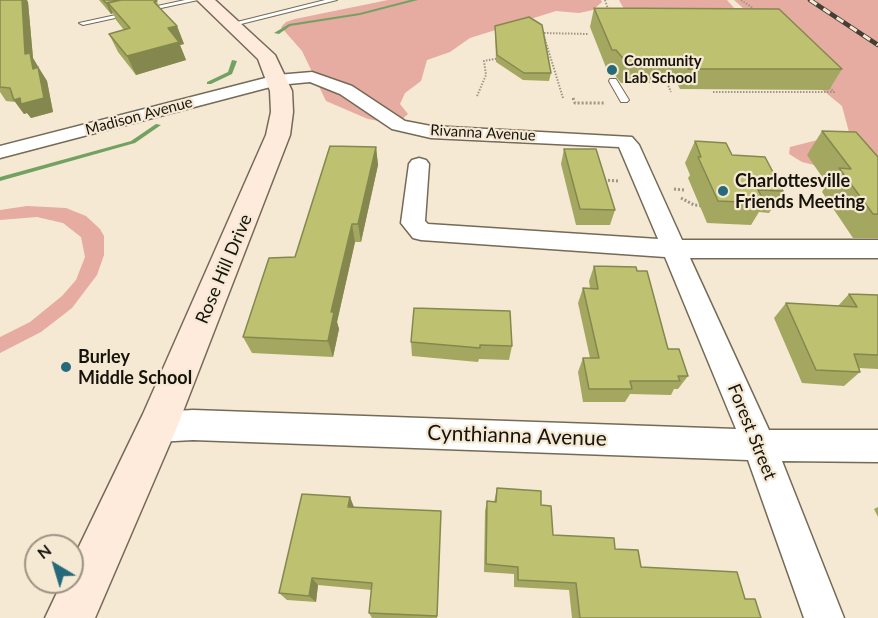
<!DOCTYPE html>
<style>
body{margin:0}
#map{position:relative;width:878px;height:618px;overflow:hidden;background:#f5e9d3;font-family:Lato,sans-serif}
canvas{display:block}
.north{position:absolute;left:24px;top:534px;width:60px;height:60px;box-sizing:border-box;background:#f5e9d3;border:2px solid #9c9383;border-radius:50%;rotate:322deg;font-size:16px;font-weight:700;line-height:24px;text-align:center;color:#17130c}
.north::after{content:'';display:block;margin:auto;width:21px;height:27px;background:#26697b;clip-path:polygon(50% 0,100% 100%,50% 72%,0 100%)}
</style>
<div id="map">
<canvas width="878" height="618"></canvas>
<div class="north">N</div>
</div>
<script>
const context = document.querySelector('canvas').getContext('2d');
context.lineJoin = 'round';
function fillPath(path, color) { context.fillStyle = color; context.fill(path, 'evenodd'); }
const toPath = rows => new Path2D(rows.map(r => 'M' + r).join(''));
function strokePath(path, color, width, dash) { context.strokeStyle = color; context.lineWidth = width; context.lineCap = dash ? 'butt' : 'round'; context.setLineDash(dash || []); context.stroke(path); }
function label(font, color, halo, rows, align = 'center') {
  context.font = font + ' Lato,sans-serif'; context.lineWidth = 4.5; context.setLineDash([]); context.textBaseline = 'middle'; context.strokeStyle = halo; context.fillStyle = color; for (const [text, x, y, turn = 0] of rows) {
    context.save(); context.translate(x, y); context.rotate((+turn || 0) * Math.PI / 180); context.textAlign = isNaN(turn) ? turn : align; if (halo) context.strokeText(text, 0, 0); context.fillText(text, 0, 0); context.restore();
  }
}
const green = toPath([
 [388,0,601,0,602,2,593,10,579,13,556,11,470,38,450,52,427,60,421,81,405,93,400,104,408,114,400,121,389,123,368,119,326,101,302,51,281,27,286,22,295,19],
 [619,0,727,0,735,9,624,9],
 [734,0,878,0,878,171,831,169,802,162,789,154,790,147,849,132,842,106,779,54,753,17],
 [27,206,66,208,86,216,100,229,104,236,104,255,97,275,72,308,41,332,0,353,0,337,30,322,62,296,76,280,85,257,81,237,63,223,37,217,0,220,0,210]
]);
const stream = toPath([
 [410,0,418,0,360,15,290,26,279,34,274,33,289,24,360,13,410,0],
 [232,60,237,61,232,74,211,84,207,84,207,82,228,72,232,60],
 [156,124,161,125,135,143,0,181,0,177,131,141,156,124]
]);
const pathFar1 = toPath([
 [605,0,608,9],
 [741,0,757,11],
 [667,83,671,92],
 [713,92,834,92,828,86],
 [477,96,486,75,484,61,500,58],
 [563,98,543,33,588,34]
]);
const path = toPath([
 [573,98,575,103,605,103],
 [604,180,619,181],
 [674,189,684,190],
 [681,198,694,205,705,206]
]);
const lane = toPath([
 [185,0,198,0,83,25,79,23,185,0],
 [325,0,337,0,233,26,229,24,325,0],
 [610,79,616,79,629,100,627,102,621,102,609,81,610,79]
]);
const street = toPath([
 [312,72,352,86,405,121,431,126,632,137,639,145,682,240,878,240,878,258,690,258,769,430,878,430,878,462,782,461,844,618,804,618,748,460,193,440,157,442,146,437,141,427,146,417,157,412,193,410,736,429,665,257,421,240,413,238,401,223,409,164,412,160,419,158,426,160,429,164,425,221,428,224,658,239,619,147,431,138,392,129,340,94,310,82,278,85,0,158,0,146,277,75,312,72]
]);
const secondary = toPath([
 [197,0,215,0,275,55,292,91,293,112,290,135,177,427,95,618,45,618,62,582,72,582,72,561,143,414,266,135,271,112,270,91,258,59,197,0]
]);
const rail = toPath([
 [810,0,878,45]
]);
const wall = toPath([
 [0,0,28,2,33,58,47,81,53,112,31,118,27,113,24,114,15,102,6,101,0,92],
 [99,0,156,0,160,8,177,26,184,44,180,45,186,60,136,75,118,52,109,34,124,30,116,20,113,13,111,14],
 [594,8,842,69,829,90,680,89,677,83,621,83,611,70,607,70,590,27],
 [495,26,551,73,549,81,523,80,496,62],
 [822,131,878,157,878,238,853,238,822,192,827,184,807,155],
 [695,141,732,155,783,191,769,213,759,212,751,225,707,223,688,178,690,175,685,163],
 [376,147,378,165,361,242,355,242,337,322,339,329,333,357,252,353,243,337,295,257],
 [564,149,615,210,610,225,576,225,561,164],
 [594,266,637,271,668,349,688,376,678,389,674,389,671,395,630,394,625,402,583,402,578,372,583,358,590,358,578,303,583,288,590,288,589,281],
 [849,294,878,295,878,369,859,368,860,372,844,386,802,383,774,318,786,303,838,306],
 [411,342,512,346,509,360,479,359,478,362,412,356],
 [497,488,541,505,553,535,615,549,641,567,745,599,761,618,572,618,569,590,514,587,514,574,484,572,485,511,487,501,494,502],
 [878,507,878,517,874,509],
 [354,508,441,511,437,618,372,618,369,613,372,590,318,585,316,602,287,600,279,593]
]);
const shadedWall = toPath([
 [22,0,27,0,28,2,33,58,38,67,41,82,33,69,25,54],
 [106,3,108,3,113,13,111,14],
 [177,26,184,44,180,45,186,60,136,75,127,56,168,28],
 [38,67,47,81,53,112,31,118,27,113,24,114,14,100,20,98],
 [376,147,378,165,361,242,358,224],
 [352,224,355,242,337,322,339,329,333,357,328,341,331,312],
 [350,497,354,507,348,507],
 [312,578,318,585,316,602,309,596]
]);
const building = toPath([
 [0,0,22,0,25,54,30,53,33,69,38,67,44,98,21,104,20,98,14,100,10,88,0,87,0,0],
 [103,0,121,0,106,3,103,0],
 [121,0,156,0,157,1,154,2,177,26,168,28,179,42,127,56,109,34,130,28,108,3,121,0],
 [594,8,779,9,842,69,688,69,685,63,627,63,616,50,612,50,594,8],
 [529,17,542,25,551,73,524,73,497,55,495,26,529,17],
 [822,131,856,132,878,157,878,214,873,214,839,168,851,169,822,131],
 [695,141,726,143,732,155,765,157,783,191,758,190,765,203,718,201,698,157,701,157,695,141],
 [330,146,376,147,358,224,352,224,331,312,334,312,328,341,243,337,269,258,295,257,330,146],
 [564,149,596,149,615,210,580,209,564,149],
 [594,266,636,267,637,271,647,271,668,349,679,349,688,376,678,376,680,381,630,381,632,389,589,389,583,358,599,358,583,288,598,289,594,266],
 [849,294,878,295,878,355,854,354,860,372,816,370,786,303,857,307,849,294],
 [414,308,510,311,512,346,480,345,480,348,411,342,414,308],
 [497,488,541,491,541,505,551,506,553,535,614,538,615,549,638,550,641,567,737,572,745,599,755,599,761,618,580,618,576,583,518,580,518,567,486,564,487,501,496,502,497,488],
 [302,494,350,497,348,507,441,511,437,616,369,613,372,583,312,578,309,596,279,593,302,494]
]);
const markers = [
 [612,70,6,"#26697b"],
 [723,191,6,"#26697b"],
 [66,367,6,"#26697b"]
];
const farPoinames = [
 ["Community",624,61],
 ["Lab School",624,78]
];
const farStreetnames = [
 ["Madison Avenue",139,116,-15],
 ["Rivanna Avenue",483,133,3]
];
const poiNames = [
 ["Charlottesville",735,181],
 ["Friends Meeting",735,202],
 ["Burley",78,357],
 ["Middle School",78,378]
];
const streetNames = [
 ["Rose Hill Drive",224,269,-67],
 ["Forest Street",752,432,68]
];
const nearStreetnames = [
 ["Cynthianna Avenue",517,436,2]
];
fillPath(green, '#e6aba1');
fillPath(stream, '#72a262');
strokePath(lane, '#746a57', 2);
strokePath(street, '#746a57', 3);
strokePath(secondary, '#746a57', 3);
strokePath(pathFar1, '#9e9585', 2, [1.5, 1.5]);
strokePath(path, '#9e9585', 3, [2, 2]);
fillPath(lane, '#fff');
fillPath(street, '#fff');
fillPath(secondary, '#feebdc');
strokePath(rail, '#443f35', 4.5);
strokePath(rail, '#f5e9d3', 3, [8]);
fillPath(wall, '#a3a760');
fillPath(shadedWall, '#85884e');
fillPath(building, '#bec270');
strokePath(building, '#85884e', 1.5);
for (const [x, y, r, color] of markers) { const dot = new Path2D(); dot.arc(x, y, r, 0, 2 * Math.PI); context.fillStyle = color; context.fill(dot); strokePath(dot, '#f5e9d3', 2); }
label('bold 15px', '#17130c', '#f5e9d3', farPoinames, 'left');
label('15px', '#17130c', '#f5e9d3', farStreetnames);
label('bold 18px', '#17130c', '#f5e9d3', poiNames, 'left');
label('18px', '#17130c', '#f5e9d3', streetNames);
label('21px', '#17130c', '#f5e9d3', nearStreetnames);
</script>
